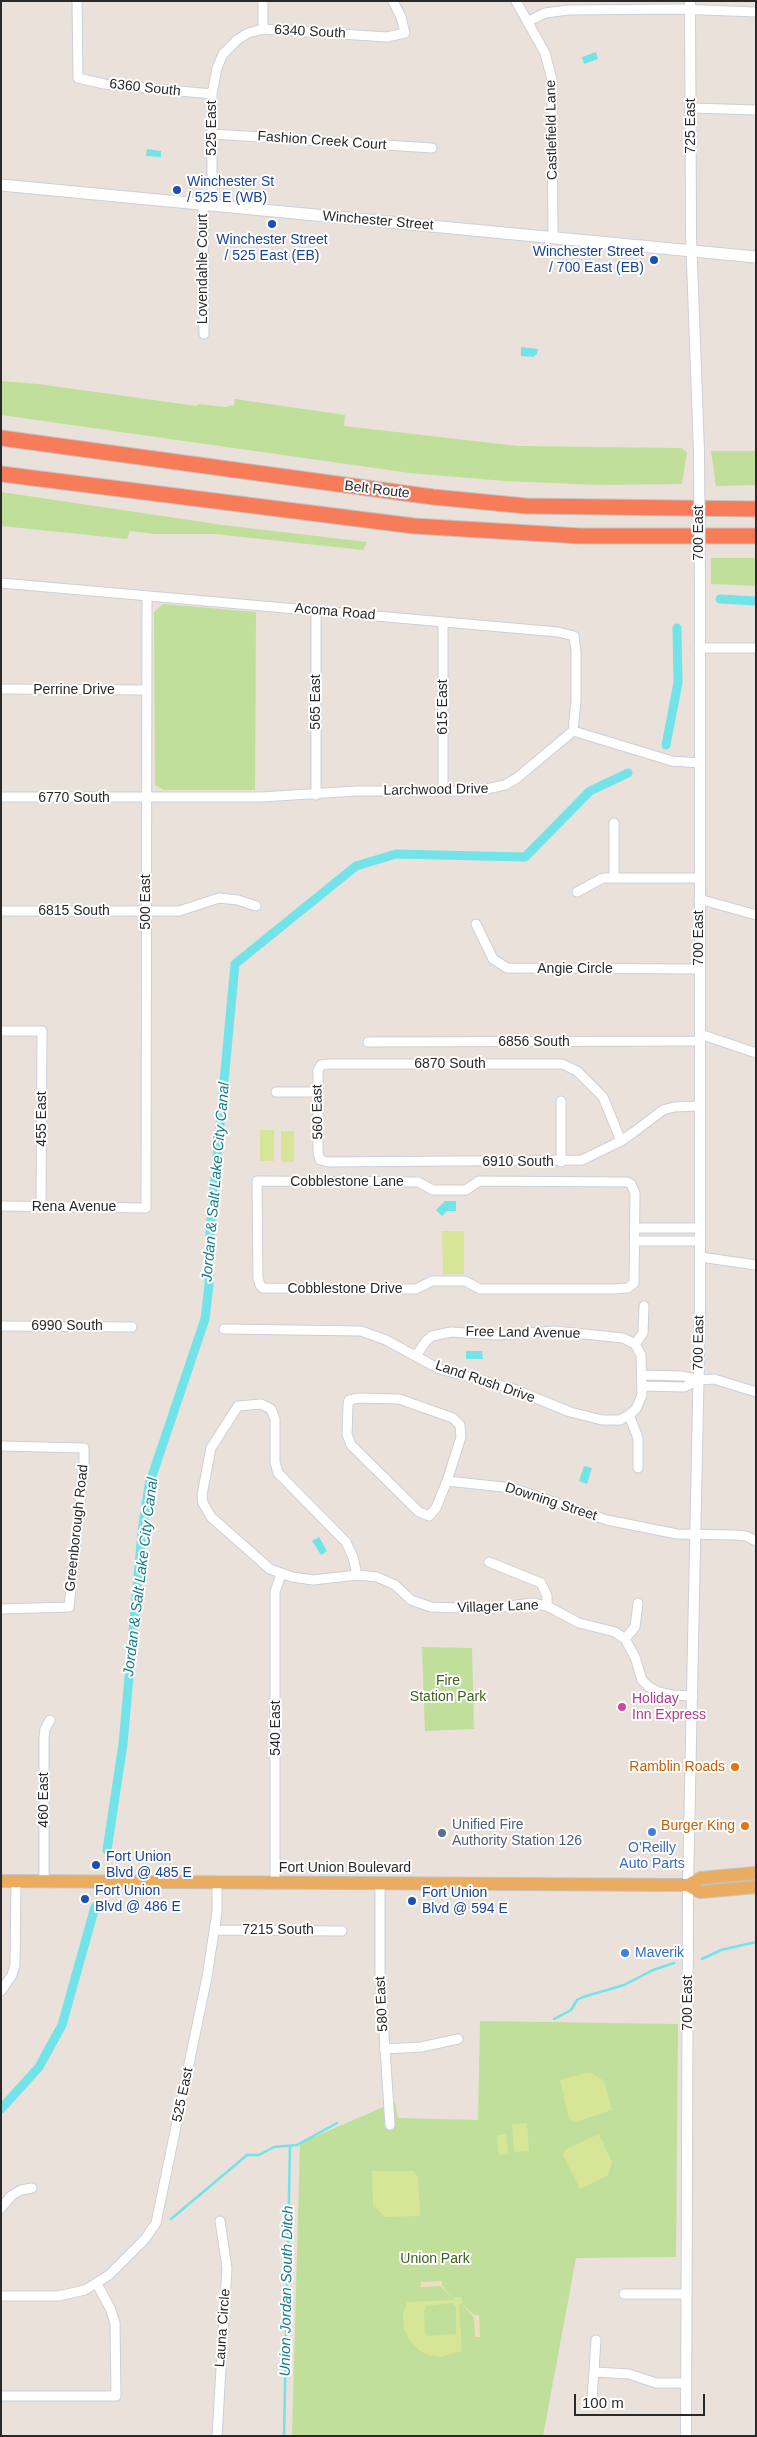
<!DOCTYPE html>
<style>
body{margin:0}
#map{position:relative;width:757px;height:2437px;overflow:hidden;background:#ebe1db;font-family:Arial,sans-serif}
canvas{display:block}
.frame{position:absolute;inset:0;border:2px solid #292929;pointer-events:none}
.scale{position:absolute;left:574px;top:2394px;width:131px;height:22px;box-sizing:border-box;border:2px solid #292929;border-top:0;padding-left:6px;font-size:15px;line-height:18px;white-space:nowrap;color:#292929;-webkit-text-stroke:4px #fff;paint-order:stroke}
</style>
<div id="map">
<canvas width="757" height="2437"></canvas>
<div class="frame"></div>
<div class="scale">100 m</div>
</div>
<script>
const context = document.querySelector('canvas').getContext('2d');
context.lineJoin = 'round';
function fillPath(path, color) { context.fillStyle = color; context.fill(path, 'evenodd'); }
const toPath = rows => new Path2D(rows.map(r => 'M' + r).join(''));
function strokePath(path, color, width, dash) { context.strokeStyle = color; context.lineWidth = width; context.lineCap = dash ? 'butt' : 'round'; context.setLineDash(dash || []); context.stroke(path); }
function label(font, color, halo, rows, align = 'center') {
  context.font = font + ' Arial,sans-serif'; context.lineWidth = 4; context.setLineDash([]); context.textBaseline = 'middle'; context.strokeStyle = halo; context.fillStyle = color; for (const [text, x, y, turn = 0] of rows) {
    context.save(); context.translate(x, y); context.rotate((+turn || 0) * Math.PI / 180); context.textAlign = isNaN(turn) ? turn : align; if (halo) context.strokeText(text, 0, 0); context.fillText(text, 0, 0); context.restore();
  }
}
const green = toPath([
 [1,381,38,384,197,406,199,404,225,407,234,405,235,399,345,415,344,426,518,446,681,448,687,452,682,484,598,485,505,481,410,473,1,415],
 [711,451,756,451,756,485,716,486],
 [1,492,223,525,367,542,363,550,215,534,155,534,130,531,127,539,1,526],
 [711,558,756,558,756,586,711,584],
 [163,604,256,612,255,790,164,790,155,785,154,612],
 [422,1647,472,1648,474,1729,425,1731],
 [480,2021,678,2024,676,2257,576,2258,543,2436,292,2436,300,2143,395,2102,398,2118,478,2120]
]);
const sand = toPath([
 [442,2281,442,2286,453,2298,440,2286,421,2287,421,2282],
 [462,2304,474,2315,479,2315,480,2337,475,2337,474,2318]
]);
const pitch = toPath([
 [260,1130,274,1130,274,1161,260,1161],
 [281,1131,294,1131,294,1162,281,1162],
 [442,1231,464,1231,464,1274,443,1274],
 [590,2072,604,2081,612,2110,575,2122,569,2119,560,2080],
 [527,2123,529,2151,514,2152,512,2124],
 [506,2134,508,2154,499,2155,497,2135],
 [599,2134,612,2162,608,2175,580,2189,563,2155,566,2149],
 [413,2171,418,2177,420,2216,385,2217,373,2206,372,2171],
 [455,2297,461,2297,463,2302,459,2306,462,2351,441,2357,427,2355,419,2350,410,2341,404,2328,403,2313,407,2302,452,2300],
 [452,2303,456,2307,456,2334,428,2336,425,2333,424,2311,426,2306]
]);
const water = toPath([
 [596,52,598,59,584,64,582,57],
 [147,149,161,151,161,157,146,156],
 [521,347,538,349,537,354,533,357,521,356],
 [445,1201,456,1201,456,1211,447,1211,442,1216,436,1210],
 [466,1351,482,1351,483,1359,466,1359],
 [584,1466,592,1468,587,1484,579,1481],
 [319,1537,327,1551,321,1555,312,1541]
]);
const stream = toPath([
 [702,1959,721,1950,756,1942],
 [554,2019,571,2010,577,2000,583,1997,624,1985,653,1970,674,1963],
 [171,2219,247,2155,259,2155,274,2147,297,2145,337,2123],
 [284,2436,290,2147]
]);
const canal = toPath([
 [720,599,756,601],
 [666,745,678,683,677,628],
 [107,1850,123,1744,142,1532,149,1485,205,1319,209,1285,210,1231,235,964,356,866,396,854,525,857,590,791,628,773],
 [1,2109,39,2067,62,2025,95,1907]
]);
const minor = toPath([
 [77,1,78,78,104,84,212,94],
 [516,1,545,53,552,80,553,237],
 [529,21,545,13,568,10,678,9,756,12],
 [263,29,263,1],
 [692,108,756,110],
 [212,134,432,148],
 [203,204,204,334],
 [212,205,212,94,217,68,223,54,237,40,248,33,263,29,387,37,405,33,401,17,393,1],
 [1,583,558,632,574,636,576,652,576,700,573,731],
 [316,610,316,795],
 [699,648,756,648],
 [1,689,147,690],
 [443,791,443,622],
 [1,797,261,797,357,791,477,791,505,785,517,778,573,731,672,761,700,763],
 [614,823,614,877],
 [577,892,603,878,699,878],
 [699,899,756,915],
 [1,911,179,911,219,898,238,900,256,906],
 [476,924,493,959,507,968,699,969],
 [1,1031,42,1031,41,1207],
 [700,1034,756,1053],
 [368,1042,700,1041],
 [276,1092,318,1092],
 [561,1101,561,1162],
 [621,1141,603,1097,577,1071,562,1064,329,1064,321,1065,318,1070,318,1153,320,1160,328,1162,582,1160,621,1141,634,1132,663,1110,674,1107,700,1106],
 [257,1181,418,1182,433,1190,466,1190,479,1181,627,1182,631,1184,635,1193,634,1283,628,1288,613,1289,480,1289,465,1281,432,1281,416,1289,263,1288,260,1285,258,1278,257,1181],
 [1,1206,146,1208,147,596],
 [635,1228,700,1228],
 [635,1241,700,1241],
 [700,1257,756,1265],
 [1,1326,132,1327],
 [224,1329,361,1331,386,1340,430,1364,440,1369,514,1389,570,1412,602,1420,620,1420,629,1415,636,1409,642,1395,641,1355,635,1344,623,1338,555,1331,497,1335,451,1332,432,1336,426,1341,416,1356],
 [635,1344,643,1333,644,1306],
 [642,1375,683,1376,699,1380,714,1379,756,1392],
 [642,1386,684,1387,699,1380],
 [359,1398,399,1399,453,1418,460,1425,461,1437,447,1481,436,1508,429,1516,419,1512,351,1445,347,1434,348,1405,349,1400,359,1398],
 [629,1415,638,1438,638,1468],
 [1,1446,84,1448,84,1464,69,1607,1,1609],
 [447,1481,512,1488,607,1520,677,1534,736,1535,746,1536,756,1541],
 [489,1562,541,1583,547,1596,547,1606],
 [357,1575,353,1557,346,1542,278,1473,275,1462,275,1419,271,1409,261,1404,238,1406,211,1448,202,1495,203,1503,211,1517,270,1569,292,1577,313,1580,357,1575,377,1577,395,1585,411,1600,431,1607,487,1609,532,1603,547,1606,579,1623,615,1632,625,1639,635,1657,642,1680,649,1687,658,1692,672,1695,693,1696],
 [625,1639,635,1627,638,1603],
 [44,1882,44,1738,45,1729,50,1720],
 [275,1883,275,1592,281,1574],
 [380,1883,380,1972,390,2125],
 [214,1930,342,1931],
 [1,1991,12,1975,15,1965,16,1881],
 [384,2049,421,2047,458,2039],
 [1,2208,11,2196,21,2190,32,2188],
 [624,2294,687,2294],
 [1,2296,58,2296,85,2290,109,2275,145,2239,156,2223,207,1977,217,1912,217,1883],
 [595,2372,629,2374,656,2383,686,2383],
 [1,2396,116,2396,115,2323,110,2308,97,2284],
 [592,2400,596,2340],
 [217,2436,227,2268,220,2221]
]);
const tertiary = toPath([
 [690,1,691,235,699,452],
 [686,2436,688,1885,700,1307,700,586]
]);
const secondary = toPath([
 [1,185,756,257]
]);
const primary = toPath([
 [1,1881,688,1885,701,1878,756,1873],
 [688,1885,700,1892,756,1887]
]);
const motorway = toPath([
 [1,438,433,497,526,506,756,509],
 [1,474,414,526,580,536,756,536]
]);
const tertiaryBridge = toPath([
 [699,452,700,586]
]);
const markers = [
 [177,190,5,"#1a4fb4"],
 [272,224,5,"#1a4fb4"],
 [654,260,5,"#1a4fb4"],
 [622,1707,5,"#d1479c"],
 [735,1767,5,"#e8710a"],
 [745,1826,5,"#e8710a"],
 [652,1832,5,"#3f7fe0"],
 [442,1833,5,"#5c6f8a"],
 [96,1865,5,"#1a4fb4"],
 [85,1899,5,"#1a4fb4"],
 [412,1901,5,"#1a4fb4"],
 [625,1953,5,"#3f7fe0"]
];
const streetNames = [
 ["6340 South",310,32,3],
 ["6360 South",145,88,6],
 ["725 East",691,126,-90],
 ["525 East",212,128,-90],
 ["Castlefield Lane",552,130,-91],
 ["Fashion Creek Court",322,141,4],
 ["Winchester Street",378,221,5],
 ["Lovendahle Court",203,269,-90],
 ["Belt Route",377,490,7],
 ["700 East",699,533,-90],
 ["Acoma Road",335,612,5],
 ["Perrine Drive",74,690],
 ["565 East",316,702,-90],
 ["615 East",443,707,-90],
 ["Larchwood Drive",436,790,-1],
 ["6770 South",74,798],
 ["500 East",146,902,-90],
 ["6815 South",74,911],
 ["700 East",699,938,-90],
 ["Angie Circle",575,969],
 ["6856 South",534,1042],
 ["6870 South",450,1064],
 ["560 East",318,1112,-91],
 ["455 East",42,1119,-90],
 ["6910 South",518,1162],
 ["Cobblestone Lane",347,1182],
 ["Rena Avenue",74,1207],
 ["Cobblestone Drive",345,1289],
 ["6990 South",67,1326],
 ["Free Land Avenue",523,1333,1],
 ["700 East",699,1343,-89],
 ["Land Rush Drive",485,1382,19],
 ["Downing Street",551,1502,18],
 ["Greenborough Road",77,1528,-84],
 ["Villager Lane",498,1607,-2],
 ["540 East",276,1728,-90],
 ["460 East",44,1800,-90],
 ["Fort Union Boulevard",345,1868],
 ["7215 South",278,1930],
 ["700 East",688,2003,-90],
 ["580 East",382,2004,-93],
 ["525 East",183,2095,-78],
 ["Launa Circle",223,2328,-86]
];
const transitNames = [
 ["Winchester St",187,182],
 ["/ 525 E (WB)",187,198],
 ["Winchester Street",272,240,"center"],
 ["/ 525 East (EB)",272,256,"center"],
 ["Winchester Street",644,252,"right"],
 ["/ 700 East (EB)",644,268,"right"],
 ["Fort Union",106,1857],
 ["Blvd @ 485 E",106,1873],
 ["Fort Union",95,1891],
 ["Blvd @ 486 E",95,1907],
 ["Fort Union",422,1893],
 ["Blvd @ 594 E",422,1909]
];
const parkNames = [
 ["Fire",448,1681],
 ["Station Park",448,1697],
 ["Union Park",435,2259]
];
const hotelNames = [
 ["Holiday",632,1699],
 ["Inn Express",632,1715]
];
const foodNames = [
 ["Ramblin Roads",725,1767],
 ["Burger King",735,1826]
];
const serviceNames = [
 ["Unified Fire",452,1825],
 ["Authority Station 126",452,1841]
];
const shopNames = [
 ["O'Reilly",652,1848],
 ["Auto Parts",652,1864],
 ["Maverik",635,1953,"left"]
];
const waterNames = [
 ["Jordan & Salt Lake City Canal",216,1182,-85],
 ["Jordan & Salt Lake City Canal",141,1577,-83],
 ["Union Jordan South Ditch",287,2291,-89]
];
fillPath(green, '#c0df9a');
fillPath(sand, '#efddbf');
fillPath(pitch, '#d6e696');
fillPath(water, '#72e3e9');
strokePath(stream, '#72e3e9', 2.5);
strokePath(canal, '#72e3e9', 9);
strokePath(minor, '#cad0da', 11);
strokePath(tertiary, '#cad0da', 12);
strokePath(secondary, '#cad0da', 13);
strokePath(primary, '#c3c3c3', 14);
strokePath(motorway, '#c3c3c3', 17);
strokePath(minor, '#fff', 9);
strokePath(tertiary, '#fff', 10);
strokePath(secondary, '#fff', 11);
strokePath(primary, '#eaac61', 12);
strokePath(motorway, '#f77c5a', 15);
strokePath(tertiaryBridge, '#cad0da', 12, []);
strokePath(tertiaryBridge, '#fff', 10);
for (const [x, y, r, color] of markers) { const dot = new Path2D(); dot.arc(x, y, r, 0, 2 * Math.PI); context.fillStyle = color; context.fill(dot); strokePath(dot, '#fff', 2); }
label('14px', '#292929', '#fff', streetNames);
label('14px', '#164399', '#fff', transitNames, 'left');
label('14px', '#3a621d', '#fff', parkNames);
label('14px', '#b23c85', '#fff', hotelNames, 'left');
label('14px', '#c56008', '#fff', foodNames, 'right');
label('14px', '#4e5e75', '#fff', serviceNames, 'left');
label('14px', '#366cbe', '#fff', shopNames);
label('italic 15px', '#137d8c', '#fff', waterNames);
</script>
